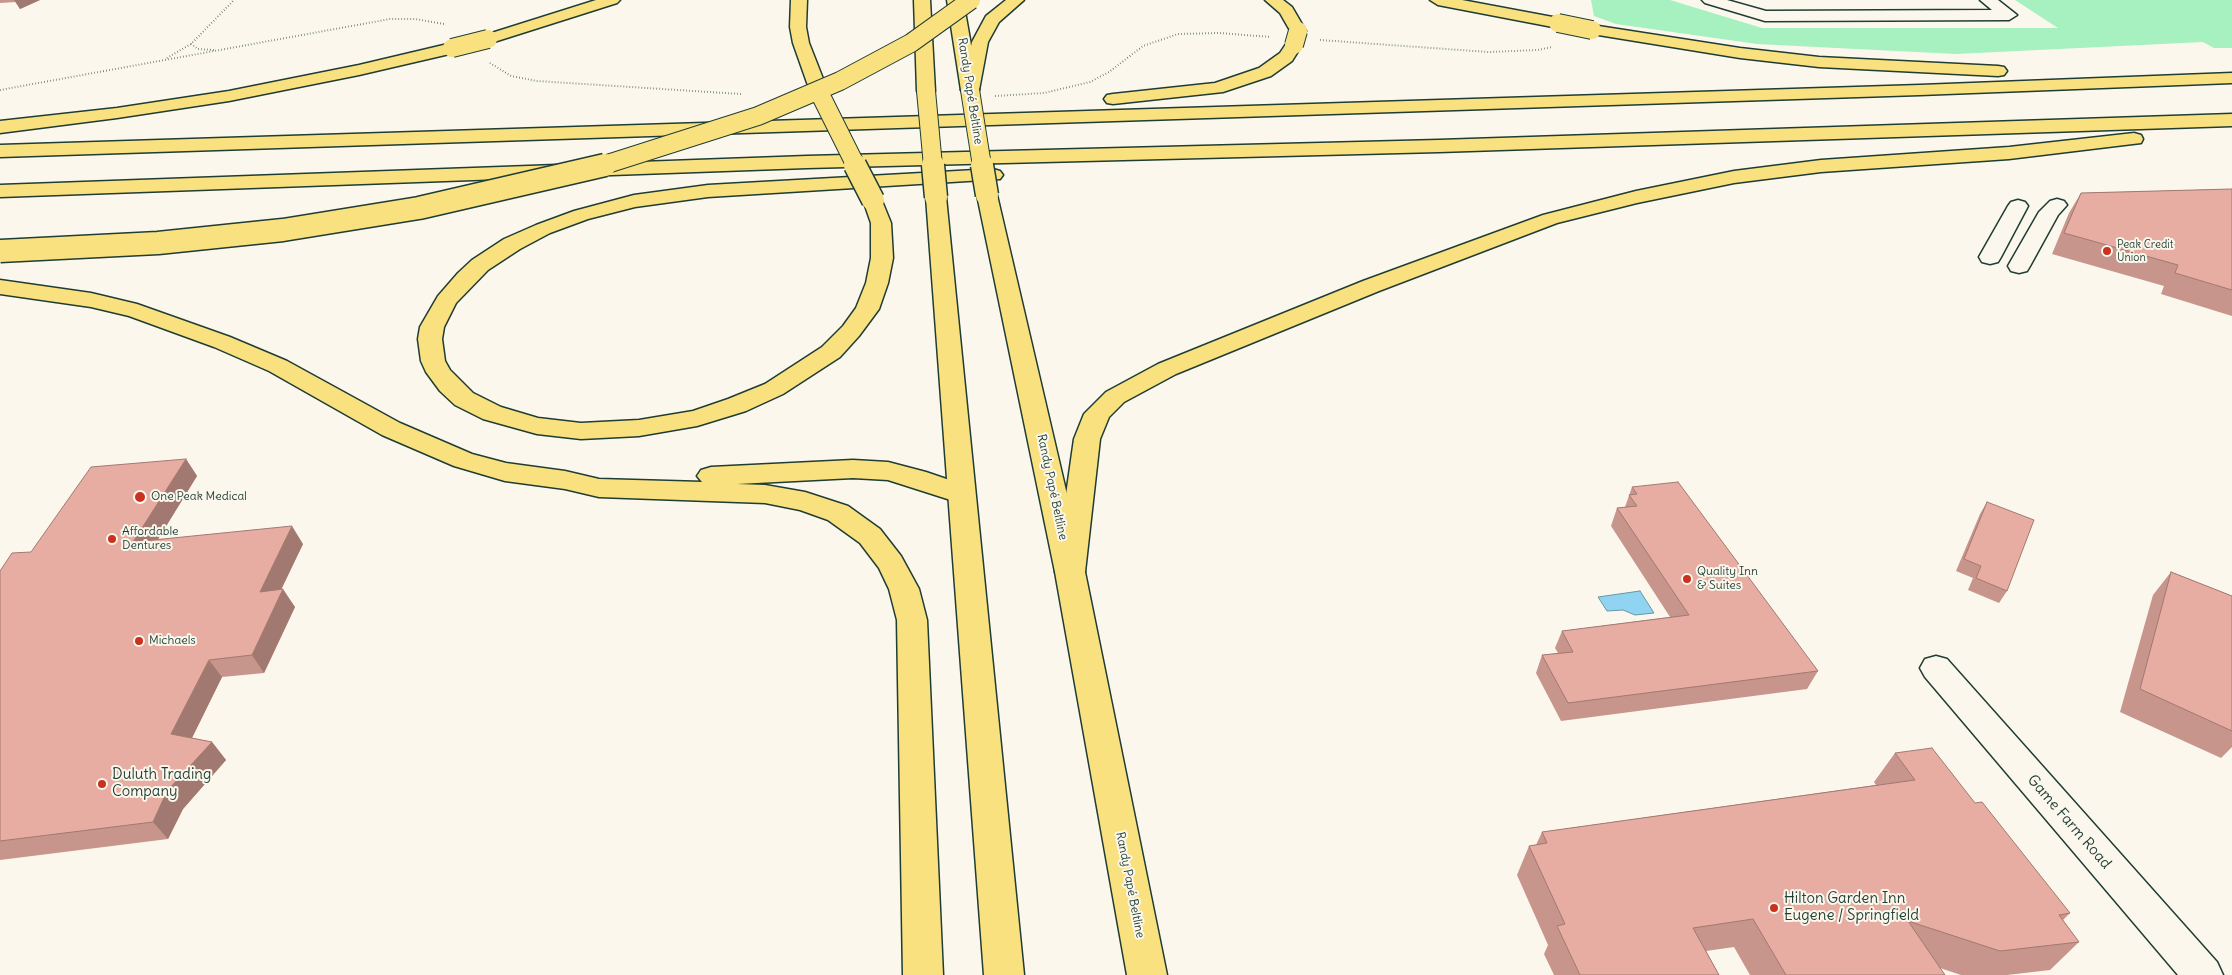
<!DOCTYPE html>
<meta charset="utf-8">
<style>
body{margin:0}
canvas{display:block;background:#fbf7ec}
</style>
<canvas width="2232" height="975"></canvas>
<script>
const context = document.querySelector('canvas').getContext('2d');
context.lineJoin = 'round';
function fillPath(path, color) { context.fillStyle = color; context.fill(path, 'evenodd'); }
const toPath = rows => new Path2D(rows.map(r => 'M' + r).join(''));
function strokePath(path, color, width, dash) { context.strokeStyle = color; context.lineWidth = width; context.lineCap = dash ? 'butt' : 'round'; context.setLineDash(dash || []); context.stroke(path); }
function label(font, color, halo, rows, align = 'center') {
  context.font = font + ' Delius,sans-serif'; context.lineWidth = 4; context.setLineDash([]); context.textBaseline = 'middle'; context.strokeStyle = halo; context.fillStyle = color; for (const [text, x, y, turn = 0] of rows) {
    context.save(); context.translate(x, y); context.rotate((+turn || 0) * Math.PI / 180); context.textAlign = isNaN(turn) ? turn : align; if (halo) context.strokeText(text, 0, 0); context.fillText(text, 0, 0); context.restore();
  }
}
const green = toPath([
 [1591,0,1670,0,1762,28,2058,28,2015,0,2232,0,2232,48,2214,48,2203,42,1956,54,1757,44,1616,24,1594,16]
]);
const water = toPath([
 [1640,591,1654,613,1635,615,1623,610,1607,611,1598,597,1640,591]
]);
const path = toPath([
 [1320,40,1488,52,1538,50,1552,47],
 [191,44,198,49,214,50],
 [167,58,191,44,234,0],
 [490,63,511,76,537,81,741,94],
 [0,90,390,19,415,19,444,24],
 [995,96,1044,93,1090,82,1109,72,1143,46,1178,34,1219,33,1271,37]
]);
const minor = toPath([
 [1702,0,1727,0,1766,11,1992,10,1980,0,1998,0,2017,15,2009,20,1765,21,1705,3,1702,0],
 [2057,199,2064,201,2067,205,2058,215,2030,266,2027,271,2019,273,2011,271,2008,266,2039,212,2050,201,2057,199],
 [2018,200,2025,202,2028,206,2001,257,1998,262,1990,264,1982,262,1979,257,2008,206,2011,202,2018,200],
 [1936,656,1947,659,2217,962,2223,975,2178,975,1925,677,1920,668,1925,659,1936,656]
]);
const major = toPath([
 [914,0,930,0,935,91,932,95,926,96,920,95,917,91,914,0],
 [947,0,963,0,979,90,976,94,970,95,964,94,961,90,947,0],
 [987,189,994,191,997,195,1085,572,1167,975,1127,975,1055,572,977,195,980,191,987,189],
 [936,191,943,193,946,197,1024,975,984,975,926,197,929,193,936,191]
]);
const highway = toPath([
 [596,0,620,0,617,3,494,42,482,42,480,39,482,36,596,0],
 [791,0,807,0,806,27,809,43,829,94,826,98,814,98,811,94,793,43,790,27,791,0],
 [1006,0,1024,0,999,22,988,42,979,90,976,94,970,95,964,94,961,90,972,42,986,16,1006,0],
 [1265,0,1283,0,1292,7,1306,31,1304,34,1292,34,1280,13,1265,0],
 [1430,0,1462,0,1558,18,1566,23,1558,28,1438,5,1430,0],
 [1592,25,1740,48,1819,57,1998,66,2004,67,2007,71,2004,75,1998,76,1819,67,1740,58,1586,33,1584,30,1586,27,1592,25],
 [1294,40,1300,41,1302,45,1292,61,1271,76,1223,92,1113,104,1107,103,1104,99,1107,95,1113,94,1215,83,1259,68,1280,53,1288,41,1294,40],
 [452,43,458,44,460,48,458,52,359,75,229,101,117,118,0,133,0,121,117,108,229,91,359,65,452,43],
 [2232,73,2232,83,1920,95,0,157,0,145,1920,85,2232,73],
 [2232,114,2232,126,1439,152,807,168,0,197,0,185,807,156,1439,140,2232,114],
 [2134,133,2141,135,2143,139,2141,143,2009,159,1821,172,1734,183,1637,203,1557,223,1379,291,1176,374,1124,402,1109,417,1100,439,1085,572,1080,580,1070,583,1060,580,1055,572,1074,439,1084,414,1106,392,1158,364,1363,281,1543,215,1636,191,1734,171,1821,160,2009,147,2134,133],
 [993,169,1000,171,1003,175,1000,179,708,197,635,207,588,219,550,233,520,249,488,270,456,303,444,327,442,339,445,361,450,370,473,393,501,407,538,418,581,423,639,420,693,411,728,399,765,384,822,347,843,326,856,308,866,283,871,258,871,223,863,200,866,196,873,194,880,196,891,223,893,258,888,283,879,309,859,336,840,357,783,394,746,411,697,426,639,436,581,439,537,434,483,419,455,405,440,391,426,372,421,361,418,339,420,327,438,296,458,273,472,260,504,239,536,225,574,211,634,195,708,185,993,169],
 [0,280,91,293,137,304,230,337,287,361,400,423,472,454,506,463,565,471,599,479,702,482,697,476,701,470,711,467,853,460,888,462,926,472,970,487,974,494,970,501,960,503,888,480,853,478,737,484,765,485,805,492,848,506,880,529,901,556,919,589,927,620,943,975,903,975,897,620,889,589,879,568,860,543,828,520,800,510,765,503,599,497,565,489,505,481,454,466,382,435,269,371,214,347,129,316,91,307,0,294,0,280]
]);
const majorBridgeFar1 = toPath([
 [970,90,982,166],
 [926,91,933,166]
]);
const majorBridge = toPath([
 [933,165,936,197],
 [982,165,987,195]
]);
const highwayBridgeFar1 = toPath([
 [1558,23,1592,30],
 [1294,45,1298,31],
 [452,48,488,39],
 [820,94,856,166],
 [601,166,758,116,840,81,911,43,971,0]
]);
const highwayBridge = toPath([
 [855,165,873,200],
 [0,251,158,243,283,230,419,208,605,165]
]);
const wall = toPath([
 [0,0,40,0,20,9,16,2,0,3],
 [2232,189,2232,316,2161,294,2164,286,2052,254,2069,213,2081,193],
 [186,459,197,476,158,539,303,544,281,589,295,607,264,673,222,677,192,738,212,742,226,760,183,809,168,839,0,860,0,571],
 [1632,487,1818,671,1807,689,1561,721,1536,673,1542,655,1558,653,1555,648,1562,631,1670,617,1611,526,1617,508,1625,507],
 [1987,502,2007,591,1999,603,1968,590,1973,578,1956,571,1980,514],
 [2171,572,2232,596,2232,747,2221,758,2120,712,2153,595],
 [1895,753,1975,803,2070,913,2063,920,2079,942,2050,970,2007,975,1961,975,1940,968,1945,975,1750,975,1734,947,1706,951,1719,975,1554,975,1544,954,1548,945,1517,875,1529,846,1536,845,1542,832,1876,785,1874,782]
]);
const shadedWall = toPath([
 [14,0,40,0,20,9],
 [186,459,197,476,146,559,133,542],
 [292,526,303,544,272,609,260,592],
 [283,589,295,607,264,673,252,655],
 [209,660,222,677,185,752,171,734],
 [212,742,226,760,183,809,168,839,153,822,167,791]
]);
const building = toPath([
 [2232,189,2232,290,2175,273,2178,265,2064,233,2081,193,2232,189],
 [186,459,133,542,292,526,260,592,283,589,252,655,209,660,171,734,212,742,167,791,153,822,0,841,0,571,12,553,31,552,91,467,186,459],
 [1678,482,1818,671,1568,703,1542,655,1573,652,1562,631,1689,615,1617,508,1637,506,1629,495,1637,494,1632,487,1678,482],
 [1987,502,2034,520,2007,591,1976,578,1981,566,1964,559,1987,502],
 [2171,572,2232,596,2232,731,2140,689,2171,572],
 [1932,748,1975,803,1982,802,2070,913,2059,915,2079,942,2000,951,1908,921,1945,975,1786,975,1753,919,1693,928,1719,975,1580,975,1557,926,1565,924,1529,846,1547,843,1542,832,1915,780,1895,753,1932,748]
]);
const markers = [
 [2107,251,5,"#c8321e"],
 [140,497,6,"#c8321e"],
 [112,539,5,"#c8321e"],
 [1687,579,5,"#c8321e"],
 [139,641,5,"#c8321e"],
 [102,784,5,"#c8321e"],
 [1774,908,5,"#c8321e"]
];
const farPoinames = [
 ["Peak Credit",2117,245],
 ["Union",2117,258]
];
const streetNames = [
 ["Randy Papé Beltline",970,91,81],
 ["Randy Papé Beltline",1052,487,78],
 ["Randy Papé Beltline",1130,885,79]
];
const poiNames = [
 ["One Peak Medical",151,497],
 ["Affordable",122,532],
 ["Dentures",122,546],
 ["Quality Inn",1697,572],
 ["& Suites",1697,586],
 ["Michaels",149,641]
];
const nearPoinames = [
 ["Duluth Trading",112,775],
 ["Company",112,792],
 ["Hilton Garden Inn",1784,899],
 ["Eugene / Springfield",1784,916]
];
const nearStreetnames = [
 ["Game Farm Road",2069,822,49]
];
fillPath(green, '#a7f0bf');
fillPath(water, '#90d4f2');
strokePath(water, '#6398a6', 1);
strokePath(minor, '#1f3d34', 3);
strokePath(major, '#1f3d34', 3);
strokePath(highway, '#1f3d34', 3);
strokePath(path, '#1f3d34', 2, [0.5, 2.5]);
fillPath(minor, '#fbf7ec');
fillPath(major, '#fae180');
fillPath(highway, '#fae180');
strokePath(majorBridgeFar1, '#1f3d34', 20, []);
strokePath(majorBridge, '#1f3d34', 25, []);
strokePath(highwayBridgeFar1, '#1f3d34', 20, []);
strokePath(highwayBridge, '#1f3d34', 25, []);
strokePath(majorBridgeFar1, '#fae180', 18);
strokePath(majorBridge, '#fae180', 22);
strokePath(highwayBridgeFar1, '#fae180', 18);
strokePath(highwayBridge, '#fae180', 22);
fillPath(wall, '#c7958b');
fillPath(shadedWall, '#a27971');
fillPath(building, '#e7ada2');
strokePath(building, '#a27971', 1);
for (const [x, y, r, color] of markers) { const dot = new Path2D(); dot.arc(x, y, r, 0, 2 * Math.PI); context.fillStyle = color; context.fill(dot); strokePath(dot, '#fbf7ec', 2); }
label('11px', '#1f3d34', '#fbf7ec', farPoinames, 'left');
label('12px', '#1f3d34', '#fbf7ec', streetNames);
label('12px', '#1f3d34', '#fbf7ec', poiNames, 'left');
label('15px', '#1f3d34', '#fbf7ec', nearPoinames, 'left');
label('15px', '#1f3d34', '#fbf7ec', nearStreetnames);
</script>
